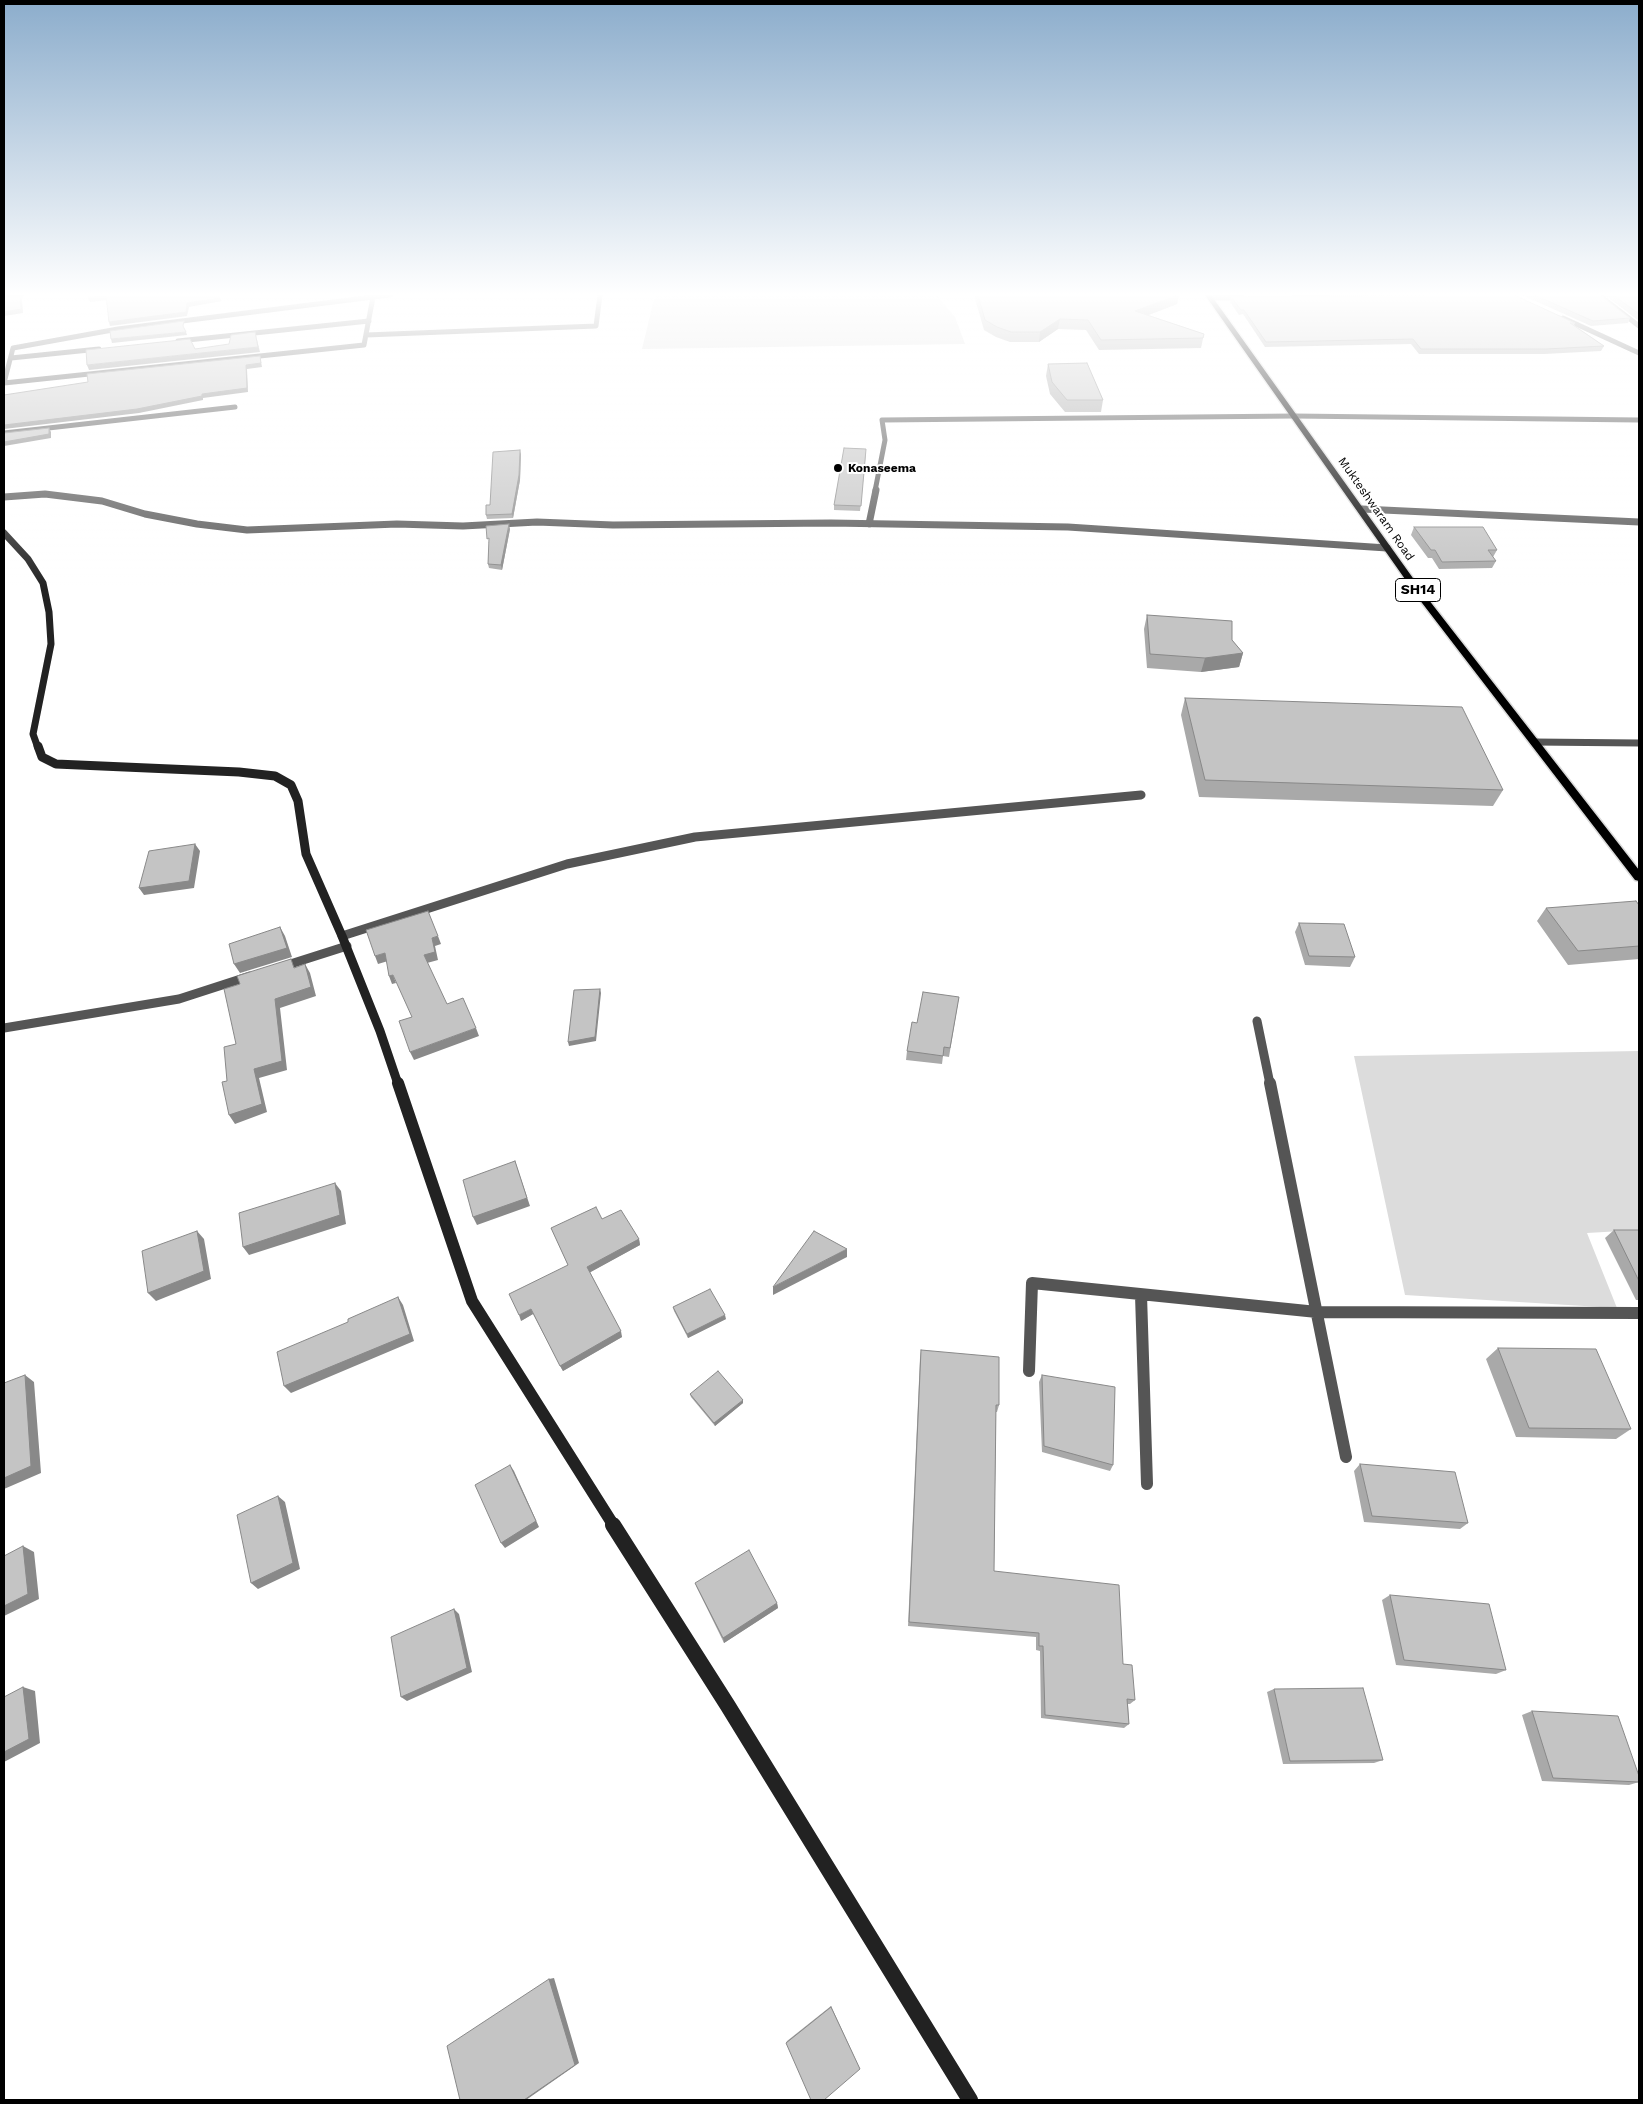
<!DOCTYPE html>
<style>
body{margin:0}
#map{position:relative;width:1643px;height:2104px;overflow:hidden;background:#fff;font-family:"Work Sans",sans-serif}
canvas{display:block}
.frame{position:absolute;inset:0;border:5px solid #000;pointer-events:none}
</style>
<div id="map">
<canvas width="1643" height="2104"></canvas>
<div class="frame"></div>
</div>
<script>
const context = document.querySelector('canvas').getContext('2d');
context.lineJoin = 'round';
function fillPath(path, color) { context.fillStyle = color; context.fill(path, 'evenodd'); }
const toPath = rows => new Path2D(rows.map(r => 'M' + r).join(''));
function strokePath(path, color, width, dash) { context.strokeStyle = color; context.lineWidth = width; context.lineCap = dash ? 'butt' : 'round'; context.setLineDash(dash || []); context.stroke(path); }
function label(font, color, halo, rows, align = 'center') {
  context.font = font + ' "Work Sans",sans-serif'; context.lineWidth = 4; context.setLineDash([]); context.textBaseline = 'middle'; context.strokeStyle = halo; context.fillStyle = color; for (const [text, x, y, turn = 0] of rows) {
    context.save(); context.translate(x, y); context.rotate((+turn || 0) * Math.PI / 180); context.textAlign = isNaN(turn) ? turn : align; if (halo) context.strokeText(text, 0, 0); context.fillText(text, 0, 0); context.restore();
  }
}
const green = toPath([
 [655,295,937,295,938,297,955,317,965,344,642,349],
 [1639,1051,1639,1230,1587,1233,1617,1308,1405,1295,1354,1056]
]);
const streetFar3 = toPath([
 [1599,295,1639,326],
 [1294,297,1438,295],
 [4,298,21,295],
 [1210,298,1244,298],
 [1563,318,1639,353],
 [366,335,596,326,600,295],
 [178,341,369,321],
 [11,358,99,349],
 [4,383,364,345,373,297,390,295],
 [4,383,13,348,118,329,373,297],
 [4,433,235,407],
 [875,491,885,440,882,420,1294,416,1639,420]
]);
const streetFar2 = toPath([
 [4,497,45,494,102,501,145,514,197,524,247,530,397,524,463,526,537,522,613,525,831,523,1068,527,1387,548],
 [1362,509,1639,522],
 [869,524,876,490],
 [1534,742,1639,743]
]);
const streetFar1 = toPath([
 [342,936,567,864,695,837,1141,795],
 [281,967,347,946],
 [1257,1021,1270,1084],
 [4,1028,179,999,250,976]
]);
const street = toPath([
 [1270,1083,1346,1457],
 [1141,1295,1147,1484],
 [1029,1371,1032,1283,1317,1312,1639,1313]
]);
const secondaryFar3 = toPath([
 [4,533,28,559,43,583,49,612,51,644,33,734,38,748]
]);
const secondaryFar2 = toPath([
 [38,746,42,757,56,764,239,772,275,776,291,785,298,801,306,854,342,936,380,1031,398,1084]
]);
const secondaryFar1 = toPath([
 [398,1083,472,1301,614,1526]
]);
const secondary = toPath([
 [613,1525,728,1706,970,2100]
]);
const primary = toPath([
 [1205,295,1211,295,1425,595,1639,870,1639,881,1635,880,1419,599,1205,295]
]);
const wall = toPath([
 [974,295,1179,295,1177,304,1148,315,1204,334,1201,348,1099,350,1086,330,1058,329,1039,342,1010,342,996,337,984,330],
 [1522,295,1600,295,1630,318,1628,323,1591,326],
 [1605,295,1639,295,1639,321],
 [1231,297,1575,323,1574,325,1604,346,1601,351,1544,354,1419,354,1411,344,1265,347,1243,314,1239,315,1230,302],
 [1048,364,1103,400,1101,412,1065,412,1050,394,1046,376],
 [866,453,860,511,834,510,834,505],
 [521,454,520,480,513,518,487,519,486,515,490,505],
 [1414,527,1497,550,1493,557,1496,561,1492,568,1439,569,1432,558,1428,558,1411,535],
 [510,529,502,570,489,568,488,564,489,543,488,543],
 [1147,615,1232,640,1243,653,1239,667,1201,672,1147,668,1144,629],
 [1185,698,1503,790,1493,806,1199,797,1181,715],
 [1639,905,1639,959,1568,965,1537,921,1546,908],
 [1299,923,1355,957,1350,967,1305,965,1295,932],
 [959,997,949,1057,943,1056,942,1064,906,1060,907,1051,917,1023],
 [602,1219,639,1239,640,1245,590,1272,622,1337,563,1371,533,1314,521,1321,568,1265,551,1228],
 [1614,1230,1639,1230,1639,1300,1636,1300,1605,1238],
 [673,1307,726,1319,688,1338,674,1311],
 [1498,1348,1631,1429,1616,1439,1516,1437,1486,1359],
 [921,1350,999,1405,997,1412,996,1412,994,1571,1123,1664,1135,1700,1130,1704,1128,1704,1129,1724,1124,1728,1041,1718,1040,1651,1036,1650,1036,1637,908,1626,920,1358],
 [1042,1375,1113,1465,1110,1471,1042,1452,1039,1382],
 [690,1394,743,1403,715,1426,691,1397],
 [1360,1464,1468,1523,1460,1529,1364,1522,1354,1471],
 [695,1583,777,1603,778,1608,724,1643,697,1588],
 [1390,1595,1506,1670,1496,1674,1396,1665,1382,1600],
 [1274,1689,1383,1760,1374,1763,1283,1764,1267,1692],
 [1532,1711,1639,1776,1639,1782,1629,1785,1542,1781,1522,1715],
 [831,2006,860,2069,786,2043,787,2041]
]);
const shadedWall = toPath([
 [1178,295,1179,295,1177,304,1133,321,1135,311],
 [20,296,22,299,23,313,4,316,4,312],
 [106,296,107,300,90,302,88,298],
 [220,298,222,301,189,307,187,316,110,326,109,322,187,303],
 [1060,319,1058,329,1039,342,1040,332],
 [186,332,187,335,112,343,111,339],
 [255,332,260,352,89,370,87,365,258,347],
 [260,356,262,367,247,369,248,392,203,398,203,400,139,413,4,429,4,425,202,394],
 [49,428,51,432,51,438,4,446,4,442],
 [520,450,521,454,520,480,513,518,512,514],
 [509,524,510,529,502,570,501,565],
 [1243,653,1239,667,1201,672,1205,658],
 [195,844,200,851,194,888,144,895,139,888],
 [280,927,285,936,292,957,240,973,234,964],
 [438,936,441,944,435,946,438,960,427,963,424,955,432,938],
 [385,953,388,961,378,964,375,956],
 [305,964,310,973,316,996,280,1008,287,1070,259,1078,267,1112,235,1124,229,1115,254,1069,275,999],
 [393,975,396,983,392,984,389,976],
 [600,989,601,993,596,1041,569,1046,568,1042],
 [476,1028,479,1036,414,1060,410,1052],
 [515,1161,530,1206,477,1225,473,1217],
 [335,1183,341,1191,346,1224,249,1255,243,1247],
 [197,1231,204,1239,211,1279,156,1301,148,1293],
 [639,1239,640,1245,589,1273,587,1267],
 [847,1249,847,1257,773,1295,773,1287],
 [398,1297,403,1305,414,1341,291,1393,284,1386],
 [531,1309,533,1314,521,1321,519,1315],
 [725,1315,726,1319,688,1338,687,1334],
 [621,1331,622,1337,563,1371,560,1366],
 [25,1375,34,1382,41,1473,4,1489,4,1478],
 [743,1400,743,1403,715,1426,714,1423],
 [510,1465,514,1471,539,1527,505,1548,501,1543],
 [278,1496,285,1502,300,1569,258,1589,251,1583],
 [23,1546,34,1552,39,1599,4,1616,4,1606],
 [777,1603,778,1608,724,1643,723,1638],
 [454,1609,459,1614,472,1672,407,1701,401,1697],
 [23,1687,35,1691,40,1743,4,1762,4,1752],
 [554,1978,579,2063,526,2100,524,2100,549,1979]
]);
const building = toPath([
 [89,295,218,295,220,298,187,303,186,312,109,322,106,296,88,298,89,295],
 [978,295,1178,295,1135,311,1204,334,1203,338,1101,340,1088,320,1060,319,1040,332,1011,332,997,327,985,320,978,295],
 [1440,295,1514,295,1575,323,1570,323,1604,346,1546,349,1421,349,1413,339,1266,342,1244,310,1241,310,1231,297,1440,295],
 [1534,295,1600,295,1630,318,1593,321,1534,295],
 [1613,295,1639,295,1639,314,1613,295],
 [20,296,21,309,4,312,4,298,20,296],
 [184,321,183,326,186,332,111,339,110,331,184,321],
 [255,332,258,347,87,365,86,350,190,339,195,349,229,344,231,335,255,332],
 [260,356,261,363,246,365,247,388,202,394,202,396,137,409,4,425,4,395,88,382,87,374,260,356],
 [1087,363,1103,400,1067,400,1052,382,1048,364,1087,363],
 [49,428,49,434,4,442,4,433,49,428],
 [844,448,866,449,861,506,834,505,844,448],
 [520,450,519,475,512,514,486,515,486,505,490,505,493,452,520,450],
 [509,524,501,565,488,564,489,538,487,539,486,526,509,524],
 [1414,527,1483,527,1497,550,1488,550,1496,561,1442,562,1435,550,1431,550,1414,527],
 [1147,615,1232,621,1232,640,1243,653,1205,658,1150,654,1147,615],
 [1185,698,1462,707,1503,790,1205,780,1185,698],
 [195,844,189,881,139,888,149,851,195,844],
 [1636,901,1639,905,1639,946,1578,951,1546,908,1636,901],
 [428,911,438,936,432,938,435,952,424,955,447,1004,463,998,476,1028,410,1052,399,1021,412,1017,393,975,389,976,385,953,375,956,366,930,428,911],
 [1299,923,1344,924,1355,957,1309,956,1299,923],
 [280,927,287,948,234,964,229,944,280,927],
 [291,959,294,968,305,964,311,987,275,999,282,1061,254,1069,262,1104,229,1115,222,1082,227,1081,224,1047,236,1044,224,989,240,984,237,976,291,959],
 [600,989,595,1037,568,1042,574,990,600,989],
 [923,992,959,997,950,1048,944,1047,943,1056,907,1051,912,1022,917,1023,923,992],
 [515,1161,527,1198,473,1217,463,1180,515,1161],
 [335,1183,340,1215,243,1247,239,1213,335,1183],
 [596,1207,602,1219,621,1210,639,1239,587,1267,621,1331,560,1366,531,1309,519,1315,509,1294,568,1265,551,1228,596,1207],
 [1614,1230,1639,1230,1639,1281,1614,1230],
 [197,1231,204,1271,148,1293,142,1251,197,1231],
 [814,1231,847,1249,773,1287,814,1231],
 [710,1289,725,1315,687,1334,673,1307,710,1289],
 [398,1297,410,1334,284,1386,277,1352,348,1322,348,1319,398,1297],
 [1498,1348,1596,1349,1631,1429,1529,1428,1498,1348],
 [921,1350,999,1357,999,1405,996,1405,994,1571,1119,1585,1123,1664,1132,1665,1135,1700,1127,1699,1129,1724,1045,1715,1043,1646,1039,1646,1039,1633,909,1622,921,1350],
 [718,1371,743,1400,714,1423,690,1394,718,1371],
 [25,1375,31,1466,4,1478,4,1383,25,1375],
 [1042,1375,1115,1387,1113,1465,1044,1446,1042,1375],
 [1360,1464,1455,1472,1468,1523,1372,1516,1360,1464],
 [510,1465,536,1521,501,1543,475,1485,510,1465],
 [278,1496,293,1563,251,1583,237,1515,278,1496],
 [23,1546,28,1594,4,1606,4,1556,23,1546],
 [749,1550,777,1603,723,1638,695,1583,749,1550],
 [1390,1595,1489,1604,1506,1670,1404,1660,1390,1595],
 [454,1609,467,1668,401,1697,391,1637,454,1609],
 [23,1687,29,1739,4,1752,4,1697,23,1687],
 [1363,1688,1383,1760,1290,1761,1274,1689,1363,1688],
 [1532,1711,1618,1716,1639,1776,1639,1782,1553,1778,1532,1711],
 [549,1979,575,2065,524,2100,460,2100,447,2046,549,1979],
 [831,2007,860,2069,824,2100,811,2100,786,2043,831,2007]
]);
const markers = [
 [838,468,5,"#000"]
];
const farPoinames = [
 ["Konaseema",848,468]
];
const farStreetnames = [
 ["Mukteshwaram Road",1376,509,55]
];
const shields = [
 [1418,590,45]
];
const shieldNames = [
 ["SH14",1418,590]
];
fillPath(green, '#dcdcdc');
strokePath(primary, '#dbdbdb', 3);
strokePath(streetFar3, '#555', 5);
strokePath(streetFar2, '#555', 7);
strokePath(streetFar1, '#555', 9);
strokePath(street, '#555', 12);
strokePath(secondaryFar3, '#222', 7);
strokePath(secondaryFar2, '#222', 9);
strokePath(secondaryFar1, '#222', 12);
strokePath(secondary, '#222', 16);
fillPath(primary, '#000');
fillPath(wall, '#a9a9a9');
fillPath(shadedWall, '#898989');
fillPath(building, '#c4c4c4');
strokePath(building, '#898989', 1);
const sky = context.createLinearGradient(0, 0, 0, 589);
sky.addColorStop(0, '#8cadcc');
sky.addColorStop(0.5, '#fff');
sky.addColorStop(1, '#ffffff00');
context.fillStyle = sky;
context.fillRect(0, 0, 1643, 589);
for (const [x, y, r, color] of markers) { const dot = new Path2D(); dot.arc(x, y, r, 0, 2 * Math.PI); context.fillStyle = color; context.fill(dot); strokePath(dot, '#fff', 2); }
label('bold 12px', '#000', '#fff', farPoinames, 'left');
label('12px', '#000', '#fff', farStreetnames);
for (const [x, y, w] of shields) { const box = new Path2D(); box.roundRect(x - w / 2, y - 11.5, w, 23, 4); context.fillStyle = '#fff'; context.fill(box); strokePath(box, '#000', 1); }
label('bold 14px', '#000', null, shieldNames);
</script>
